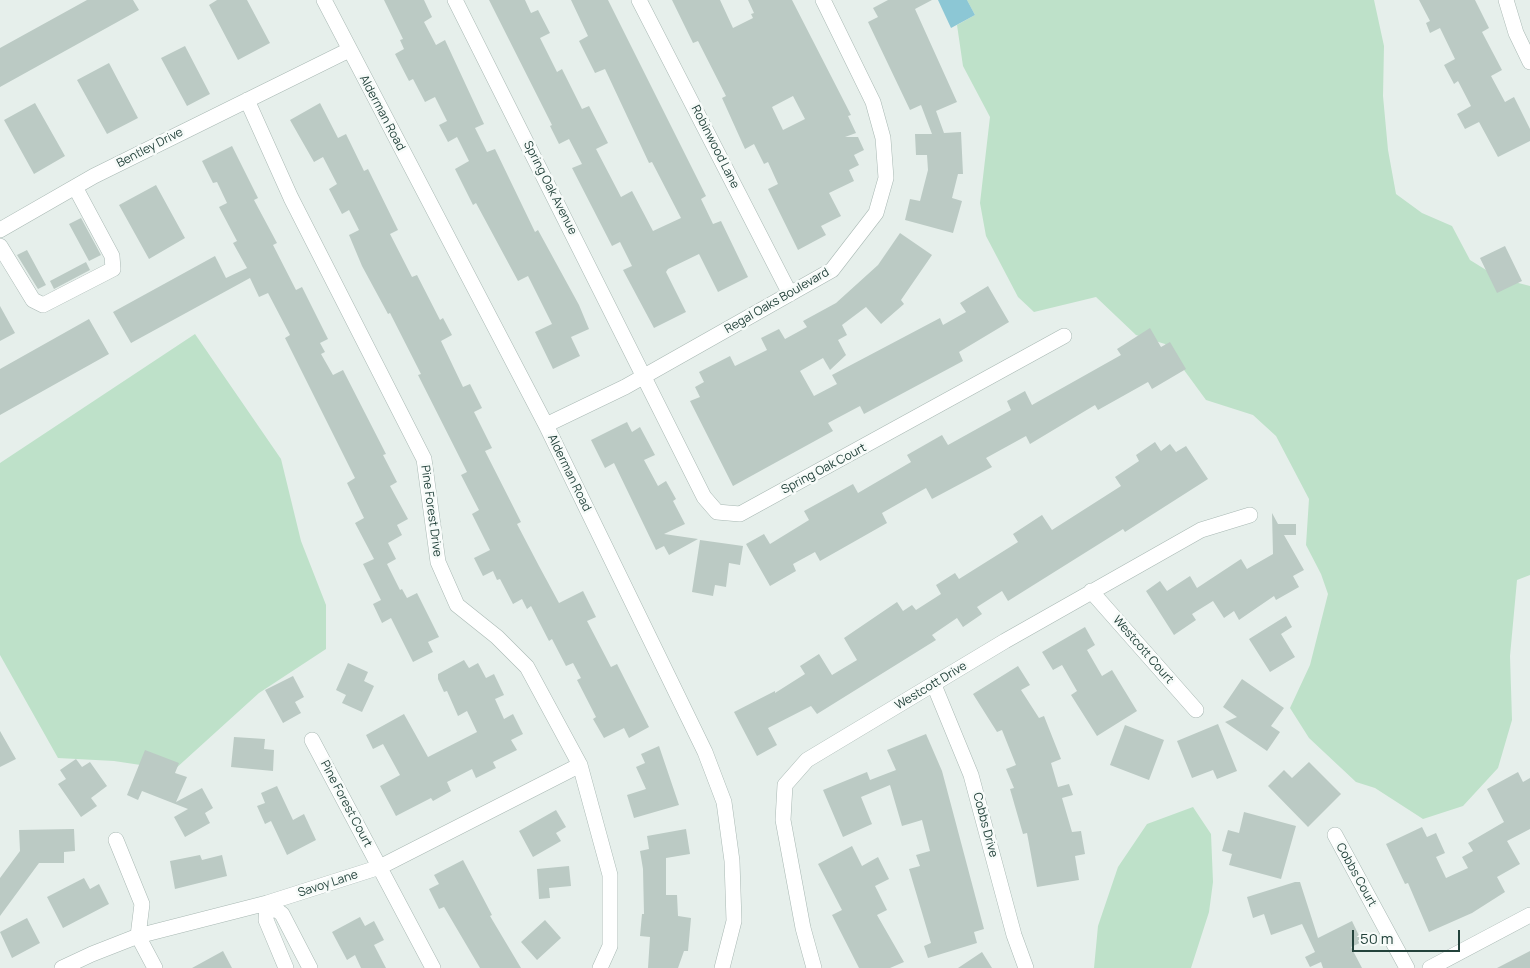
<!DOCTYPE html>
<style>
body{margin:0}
#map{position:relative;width:1530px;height:968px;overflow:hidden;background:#e6efeb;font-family:Manrope,sans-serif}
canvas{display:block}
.scale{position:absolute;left:1352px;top:930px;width:108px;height:22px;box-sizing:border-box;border:2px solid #23423b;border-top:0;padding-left:6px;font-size:15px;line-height:18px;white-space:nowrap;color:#23423b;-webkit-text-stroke:4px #f7fbf9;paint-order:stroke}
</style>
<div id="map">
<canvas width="1530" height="968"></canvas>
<div class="scale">50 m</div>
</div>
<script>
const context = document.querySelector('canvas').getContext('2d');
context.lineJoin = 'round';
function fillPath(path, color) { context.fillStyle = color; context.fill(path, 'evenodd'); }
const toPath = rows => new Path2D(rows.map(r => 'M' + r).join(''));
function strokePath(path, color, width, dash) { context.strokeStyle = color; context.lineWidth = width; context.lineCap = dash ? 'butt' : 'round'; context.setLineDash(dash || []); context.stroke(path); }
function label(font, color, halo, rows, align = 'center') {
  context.font = font + ' Manrope,sans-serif'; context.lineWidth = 5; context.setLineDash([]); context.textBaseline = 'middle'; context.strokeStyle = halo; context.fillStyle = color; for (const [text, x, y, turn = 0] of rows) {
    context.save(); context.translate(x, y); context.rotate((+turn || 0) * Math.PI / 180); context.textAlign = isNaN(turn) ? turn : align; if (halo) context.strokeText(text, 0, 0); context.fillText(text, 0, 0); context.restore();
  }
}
const green = toPath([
 [967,0,1374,0,1384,46,1383,96,1388,150,1396,194,1422,213,1452,226,1470,260,1499,278,1530,286,1530,575,1517,580,1510,656,1512,720,1498,768,1463,806,1423,819,1375,788,1356,782,1309,738,1290,708,1310,665,1328,594,1321,574,1306,545,1309,499,1276,436,1253,415,1206,400,1165,344,1136,335,1096,297,1034,312,1018,297,986,236,980,203,990,117,963,66,957,25,975,15],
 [195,334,281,459,301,541,326,605,326,649,259,693,174,770,114,761,58,758,0,655,0,463],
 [1193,807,1211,834,1213,882,1209,912,1191,968,1094,968,1098,926,1118,867,1147,824]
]);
const water = toPath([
 [938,0,967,0,975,15,951,28]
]);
const building = toPath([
 [87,0,133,0,139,10,0,87,0,48],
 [217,0,247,0,270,43,238,60,209,5],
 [384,0,424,0,432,17,424,22,436,45,445,40,484,124,475,128,487,152,495,149,535,232,538,230,579,305,589,329,571,337,580,356,553,369,535,332,552,324,528,276,518,281,476,203,473,205,455,169,469,161,457,137,448,142,439,125,447,121,435,97,425,102,413,79,409,81,395,54,404,49,400,40,403,39],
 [489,0,525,0,531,13,538,10,550,33,540,38,557,72,562,69,582,109,589,106,608,143,596,149,621,197,632,191,653,231,681,218,652,162,649,163,605,69,595,73,579,41,588,36,571,0,608,0,706,196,701,199,713,224,721,221,748,277,718,292,699,254,668,269,666,272,686,312,654,328,623,270,632,266,620,242,612,246,572,168,582,164,569,139,559,144,550,126,552,125],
 [672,0,720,0,733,28,753,18,751,14,754,13,748,0,792,0,851,115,848,116,856,133,845,137,858,137,864,150,854,155,859,165,849,170,854,181,829,193,841,216,821,226,826,235,798,250,768,189,778,184,768,162,764,164,754,144,745,149,722,98,726,96,698,41,693,43],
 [793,96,805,119,783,130,772,107],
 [888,0,932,0,915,9,957,102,936,111,944,133,961,132,963,174,958,174,952,198,962,201,953,233,905,220,910,199,920,201,928,170,927,155,916,155,915,134,932,134,921,105,910,110,868,22,878,17,873,8],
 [1419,0,1475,0,1489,28,1482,32,1502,70,1491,76,1505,102,1514,97,1530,129,1530,141,1498,157,1479,122,1465,129,1457,114,1471,106,1458,81,1454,84,1444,65,1455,59,1440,28,1430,33,1426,23,1430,21],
 [185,46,210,94,187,106,161,58],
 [109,63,138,118,107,134,77,80],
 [35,103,65,156,34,174,4,120],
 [320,103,338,138,346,134,364,171,368,169,398,230,390,234,412,277,417,275,440,320,443,318,452,335,441,341,463,387,470,384,482,408,474,412,492,448,485,451,521,522,517,524,539,566,559,603,583,591,596,617,587,621,611,667,617,664,649,727,629,738,624,728,604,738,593,719,596,717,577,680,581,678,573,663,566,666,552,639,549,641,531,606,527,609,522,599,513,604,500,579,497,580,493,571,483,576,474,558,490,550,472,514,479,510,461,475,467,472,418,375,421,374,390,313,388,314,362,266,349,235,359,230,349,210,342,214,329,189,337,184,323,157,314,162,290,120],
 [232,146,258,198,254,200,277,243,273,245,296,290,302,287,328,339,320,343,325,352,321,354,333,375,343,370,386,454,383,455,397,482,390,486,408,519,397,525,402,535,388,543,396,559,387,564,400,590,402,589,407,598,417,593,439,637,428,642,433,652,413,662,391,618,382,623,373,604,381,600,363,564,374,559,355,523,364,518,347,483,355,478,285,338,290,335,268,293,259,297,250,278,131,343,113,312,215,256,226,278,247,268,233,243,237,241,219,207,227,203,217,182,213,183,202,161],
 [156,185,185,238,149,259,119,205],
 [81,218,101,255,89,261,69,224],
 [900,233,932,255,901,300,904,304,881,324,866,307,842,325,847,335,838,340,846,355,830,370,823,358,800,371,814,396,837,384,832,375,940,318,943,325,966,312,960,303,988,286,1009,322,959,352,963,361,864,414,860,406,828,423,833,431,733,486,690,401,700,397,695,387,704,382,699,372,730,356,735,366,767,350,761,338,779,329,785,339,807,327,803,321,836,303,878,265],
 [1505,246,1522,281,1497,293,1480,258],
 [27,250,46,285,38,289,17,255],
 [86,262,90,270,54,289,50,281],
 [0,306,15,333,0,341],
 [89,319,109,354,0,415,0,369],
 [1150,328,1161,347,1170,342,1186,369,1152,389,1148,382,1098,410,1095,405,1030,444,1026,436,986,458,992,467,932,499,926,488,882,513,887,523,820,561,815,552,793,564,796,571,770,586,746,544,764,534,770,544,809,520,804,511,853,484,858,493,911,462,907,455,942,435,948,445,1011,410,1007,401,1025,391,1032,405,1121,355,1117,349],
 [627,422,632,432,640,427,655,455,644,460,658,486,666,481,676,499,673,501,685,524,664,534,698,539,669,555,664,546,656,550,614,463,605,468,591,440],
 [1155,442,1161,451,1170,444,1176,452,1186,446,1208,479,1125,532,1123,529,1008,601,1002,591,977,607,982,614,963,627,957,618,932,635,936,640,817,714,811,706,768,728,777,745,757,756,734,712,775,691,775,693,805,674,800,666,819,654,832,675,857,660,844,638,897,602,903,611,912,605,916,610,941,594,936,585,955,573,959,579,1018,542,1013,534,1042,515,1052,530,1121,486,1115,477,1139,461,1136,455],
 [1272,513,1278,524,1296,524,1296,535,1284,535,1304,570,1293,576,1299,587,1276,600,1274,596,1239,620,1234,611,1224,618,1213,601,1192,614,1196,620,1174,635,1146,591,1160,581,1167,591,1190,576,1197,588,1241,559,1247,569,1273,554],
 [700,540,743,546,740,565,729,563,726,587,715,585,713,596,692,592],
 [1286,616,1292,627,1281,634,1295,657,1270,672,1249,639],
 [1085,627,1095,645,1087,650,1102,676,1112,670,1137,711,1097,736,1071,695,1077,691,1062,665,1053,670,1042,652],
 [464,660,469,668,478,663,486,678,494,674,504,695,495,699,504,719,513,714,523,734,511,740,517,750,493,762,496,768,476,778,472,769,447,782,451,791,433,801,431,798,396,816,380,786,400,775,383,744,373,749,366,735,404,714,428,757,477,732,467,711,458,716,447,691,444,692,438,679,438,674],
 [348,663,368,672,364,681,374,686,362,712,342,703,346,695,336,690],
 [1018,666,1030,685,1021,690,1039,718,1044,716,1061,759,1051,763,1058,787,1069,784,1073,795,1062,798,1072,832,1081,831,1085,854,1075,856,1079,880,1037,887,1027,833,1023,834,1010,789,1014,788,1006,769,1016,765,1002,730,997,732,973,694],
 [293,676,304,697,295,702,301,713,283,723,265,690],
 [1242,679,1284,708,1271,726,1280,732,1267,751,1225,722,1237,717,1223,707],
 [1218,724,1237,771,1217,779,1213,770,1192,778,1177,741],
 [1125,725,1164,740,1149,780,1110,765],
 [0,731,16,759,0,767],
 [926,734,942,771,984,929,974,932,977,943,928,958,924,946,931,943,909,869,920,866,916,855,930,851,922,820,902,826,890,785,861,797,872,824,843,837,823,790,867,772,870,780,896,770,887,750],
 [234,737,265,739,264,749,274,750,273,771,231,767],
 [659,746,679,805,634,818,627,795,646,789,636,767,645,763,641,754],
 [145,750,179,763,175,773,187,777,176,802,202,788,213,808,205,813,210,823,185,837,174,817,188,809,142,791,138,800,127,795],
 [76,759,82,767,90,762,107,786,91,798,97,806,81,817,58,784,66,779,60,770],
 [1309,762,1341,794,1308,827,1268,786,1284,770,1292,778],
 [1518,772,1523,782,1530,778,1530,829,1507,841,1520,864,1497,877,1505,892,1472,913,1429,932,1408,883,1405,884,1386,844,1422,827,1427,837,1436,833,1445,853,1436,857,1446,878,1468,868,1462,857,1473,851,1468,843,1504,822,1487,789],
 [277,786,293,820,304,814,316,840,287,855,271,821,265,824,257,806,265,803,261,793],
 [556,810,566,827,556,833,561,841,533,857,519,831],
 [1244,812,1296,826,1281,879,1229,865,1232,854,1222,851,1228,830,1239,833],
 [74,829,75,851,64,852,64,863,39,863,0,916,0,878,20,851,19,830],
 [686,829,690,854,666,858,666,895,677,895,678,916,691,918,688,951,684,951,678,968,648,968,650,937,640,936,642,914,644,914,643,869,640,851,649,849,647,836],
 [852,846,862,866,878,857,889,879,875,886,887,910,877,915,904,962,890,968,859,968,832,915,842,910,818,864],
 [200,855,202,860,222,855,227,876,175,889,170,861],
 [463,860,492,915,490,916,521,968,480,968,444,907,439,909,429,889,439,884,434,875],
 [569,866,571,886,549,888,550,898,539,899,537,869],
 [84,878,90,889,99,884,109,904,63,928,47,897],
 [1295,882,1300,882,1318,938,1352,921,1362,942,1351,947,1362,968,1323,968,1321,962,1310,967,1305,957,1315,952,1302,924,1271,935,1264,914,1253,918,1247,897],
 [360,917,365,926,374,921,384,940,374,945,386,968,361,968,355,955,347,960,332,932],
 [27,918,40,943,12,958,0,932],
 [545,920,561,938,537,960,521,942],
 [223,951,232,968,192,968],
 [1530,951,1530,968,1497,968],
 [982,952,992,968,958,968]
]);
const minor = toPath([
 [324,0,546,425,705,752,724,802,732,861,734,921,722,968],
 [455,0,704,497,717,512,740,514,1064,336],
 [639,0,790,294],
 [1506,0,1516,33,1530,62],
 [247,100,291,198,424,459,438,562,457,605,497,637,527,667,580,765,610,875,610,946,600,968],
 [0,230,94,176,349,50],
 [0,246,33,300,43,305,113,269,112,256,75,187],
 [546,425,625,387,832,270,876,213,886,178,883,138,873,102,823,0],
 [1091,591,1196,710],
 [934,685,971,775,1014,935,1026,968],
 [312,740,433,968],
 [1335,835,1407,968],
 [116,840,142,904,138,936,155,968],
 [62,968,92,954,138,936,267,903,380,867,580,765],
 [286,968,266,920,267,903,282,914,310,968],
 [814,968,803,928,783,820,785,785,807,760,1005,641,1201,530,1250,515],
 [1430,968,1530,915]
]);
const streetNames = [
 ["Alderman Road",382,113,62],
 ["Robinwood Lane",715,147,63],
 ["Bentley Drive",150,148,-27],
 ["Spring Oak Avenue",550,188,63],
 ["Regal Oaks Boulevard",777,301,-30],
 ["Spring Oak Court",824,469,-28],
 ["Alderman Road",569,473,64],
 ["Pine Forest Drive",431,511,82],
 ["Westcott Court",1143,650,49],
 ["Westcott Drive",931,686,-31],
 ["Pine Forest Court",346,804,62],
 ["Cobbs Drive",985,825,75],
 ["Cobbs Court",1356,875,61],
 ["Savoy Lane",328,884,-18]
];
fillPath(green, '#bee1c9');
fillPath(water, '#8cc7d5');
fillPath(building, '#bbcac4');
strokePath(minor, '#a8b8b3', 16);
strokePath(minor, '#fff', 15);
label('12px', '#23423b', '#f7fbf9', streetNames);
</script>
